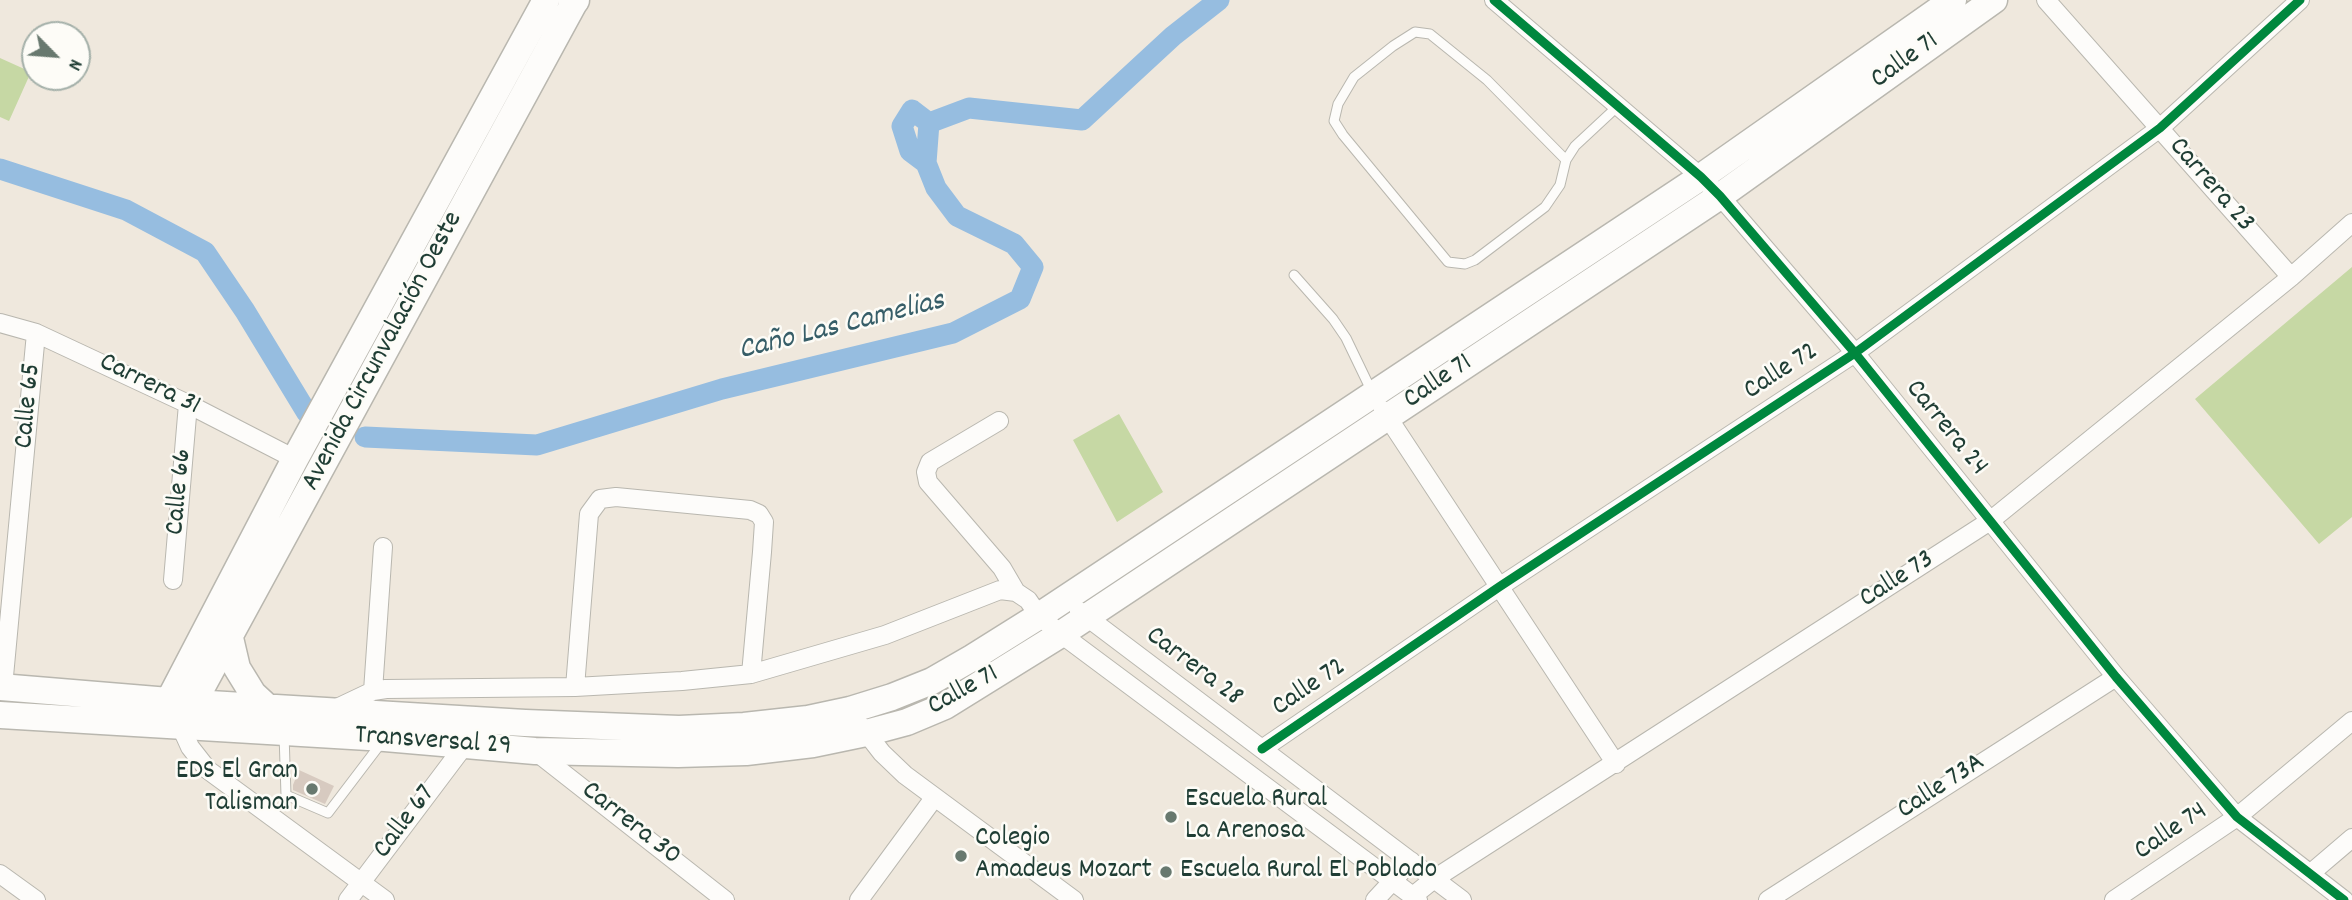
<!DOCTYPE html>
<meta charset="utf-8">
<style>
body{margin:0}
#map{position:relative;width:2352px;height:900px;overflow:hidden;background:#efe8dd;font-family:Dekko,sans-serif}
canvas{display:block}
.north{position:absolute;left:21px;top:21px;width:70px;height:70px;box-sizing:border-box;background:#fdfcf7;border:2px solid #a4b0a9;border-radius:50%;rotate:115deg;font-size:19px;font-weight:700;line-height:28px;text-align:center;color:#1f3d34}
.north::after{content:'';display:block;margin:auto;width:24px;height:32px;background:#68796f;clip-path:polygon(50% 0,100% 100%,50% 72%,0 100%)}
</style>
<div id="map">
<canvas width="2352" height="900"></canvas>
<div class="north">N</div>
</div>
<script>
const context = document.querySelector('canvas').getContext('2d');
context.lineJoin = 'round';
function fillPath(path, color) { context.fillStyle = color; context.fill(path, 'evenodd'); }
const toPath = rows => new Path2D(rows.map(r => 'M' + r).join(''));
function strokePath(path, color, width, dash) { context.strokeStyle = color; context.lineWidth = width; context.lineCap = dash ? 'butt' : 'round'; context.setLineDash(dash || []); context.stroke(path); }
function label(font, color, halo, rows, align = 'center') {
  context.font = font + ' Dekko,sans-serif'; context.lineWidth = 5; context.setLineDash([]); context.textBaseline = 'middle'; context.strokeStyle = halo; context.fillStyle = color; for (const [text, x, y, turn = 0] of rows) {
    context.save(); context.translate(x, y); context.rotate((+turn || 0) * Math.PI / 180); context.textAlign = isNaN(turn) ? turn : align; if (halo) context.strokeText(text, 0, 0); context.fillText(text, 0, 0); context.restore();
  }
}
const green = toPath([
 [0,58,31,72,9,121,0,117],
 [2352,267,2352,517,2319,544,2195,399],
 [1119,414,1163,492,1117,522,1073,440]
]);
const canal = toPath([
 [926,163,910,151,902,126,912,110,929,123],
 [0,169,126,210,205,252,245,311,307,413],
 [365,437,537,445,722,389,953,333,1020,299,1033,267,1014,244,957,216,936,188,926,163,929,123,969,108,1082,120,1173,36,1219,0]
]);
const building = toPath([
 [299,770,334,786,325,804,293,790,293,785]
]);
const service = toPath([
 [1566,160,1487,80,1430,34,1415,32,1393,46,1354,77,1338,104,1334,121,1343,135,1448,262,1465,264,1475,260,1545,207,1560,185,1566,160,1575,146,1618,106],
 [1294,275,1333,319,1346,338,1372,392],
 [284,734,286,795,328,813,382,742]
]);
const minor = toPath([
 [1494,0,1701,177,1720,196,1855,353,2116,677,2237,817,2344,900],
 [2046,0,2291,277],
 [0,323,36,333,188,404,295,459],
 [1383,410,1616,764],
 [999,421,930,462,926,472,928,482,1002,568,1016,592],
 [173,580,188,404],
 [1079,611,1462,900],
 [3,687,36,333],
 [575,687,589,514,600,499,616,497,750,510,759,514,764,522,762,552,751,674],
 [373,691,383,547],
 [335,709,373,691,386,689,575,687,682,681,751,674,885,635,1000,590,1016,592,1028,600,1039,616,1061,634,1418,900],
 [861,726,882,753,905,775,1074,900],
 [181,727,190,747,208,770,385,900],
 [1262,749,1499,587,1855,353,2160,128,2300,0],
 [535,751,725,900],
 [2311,873,2352,838],
 [0,874,36,900],
 [1413,896,1434,879,1990,521,2291,277,2352,223],
 [348,900,464,746],
 [859,900,934,798],
 [1375,900,1411,861],
 [1768,900,2116,677],
 [2114,900,2237,817,2352,721]
]);
const secondary = toPath([
 [230,638,237,668,253,694,266,706],
 [0,687,193,703,525,723,679,729,744,726,808,719,850,710,892,697,932,681,972,658,1039,616,1701,177,1953,0],
 [162,714,295,459,546,0],
 [0,715,385,738,535,751,678,754,746,752,813,744,866,733,907,722,945,706,1061,634,1720,196,1994,0],
 [186,716,575,1]
]);
const primary = toPath([
 [572,0,575,0]
]);
const cycleway = toPath([
 [1494,0,1701,177,1720,196,1855,353,2116,677,2237,817,2344,900],
 [1262,749,1499,587,1855,353,2160,128,2300,0]
]);
const markers = [
 [312,789,7,"#68796f"],
 [1171,817,7,"#68796f"],
 [961,856,7,"#68796f"],
 [1166,872,7,"#68796f"]
];
const streetNames = [
 ["Calle 71",1906,62,-36],
 ["Carrera 23",2210,186,49],
 ["Avenida Circunvalación Oeste",384,352,-62],
 ["Calle 72",1782,373,-33],
 ["Calle 71",1439,383,-34],
 ["Carrera 31",149,386,26],
 ["Calle 65",30,406,-85],
 ["Carrera 24",1945,429,51],
 ["Calle 66",181,492,-85],
 ["Calle 73",1898,581,-33],
 ["Carrera 28",1193,668,37],
 ["Calle 72",1310,689,-34],
 ["Calle 71",964,692,-29],
 ["Transversal 29",433,743,4],
 ["Calle 73A",1942,788,-33],
 ["Calle 67",406,823,-53],
 ["Carrera 30",630,825,38],
 ["Calle 74",2172,833,-34]
];
const poiNames = [
 ["EDS El Gran",298,773,"right"],
 ["Talisman",298,805,"right"],
 ["Escuela Rural",1185,801],
 ["La Arenosa",1185,833],
 ["Colegio",975,840],
 ["Amadeus Mozart",975,872],
 ["Escuela Rural El Poblado",1180,872]
];
const waterNames = [
 ["Caño Las Camelias",842,328,-14]
];
fillPath(green, '#c6d8a4');
strokePath(canal, '#96bde0', 21);
fillPath(building, '#d7cac0');
strokePath(service, '#b9b7af', 11);
strokePath(minor, '#b9b7af', 20);
strokePath(secondary, '#b9b7af', 29);
strokePath(primary, '#b9b7af', 31);
strokePath(service, '#fdfcfa', 9);
strokePath(minor, '#fdfcfa', 18);
strokePath(secondary, '#fdfcfa', 26);
strokePath(primary, '#fdfcfa', 28);
strokePath(cycleway, '#00873e', 9);
for (const [x, y, r, color] of markers) { const dot = new Path2D(); dot.arc(x, y, r, 0, 2 * Math.PI); context.fillStyle = color; context.fill(dot); strokePath(dot, '#fdfcf7', 2.5); }
label('28px', '#1f3d34', '#fdfcf7', streetNames);
label('28px', '#1f3d34', '#fdfcf7', poiNames, 'left');
label('italic 30px', '#375e68', '#fdfcf7', waterNames);
</script>
